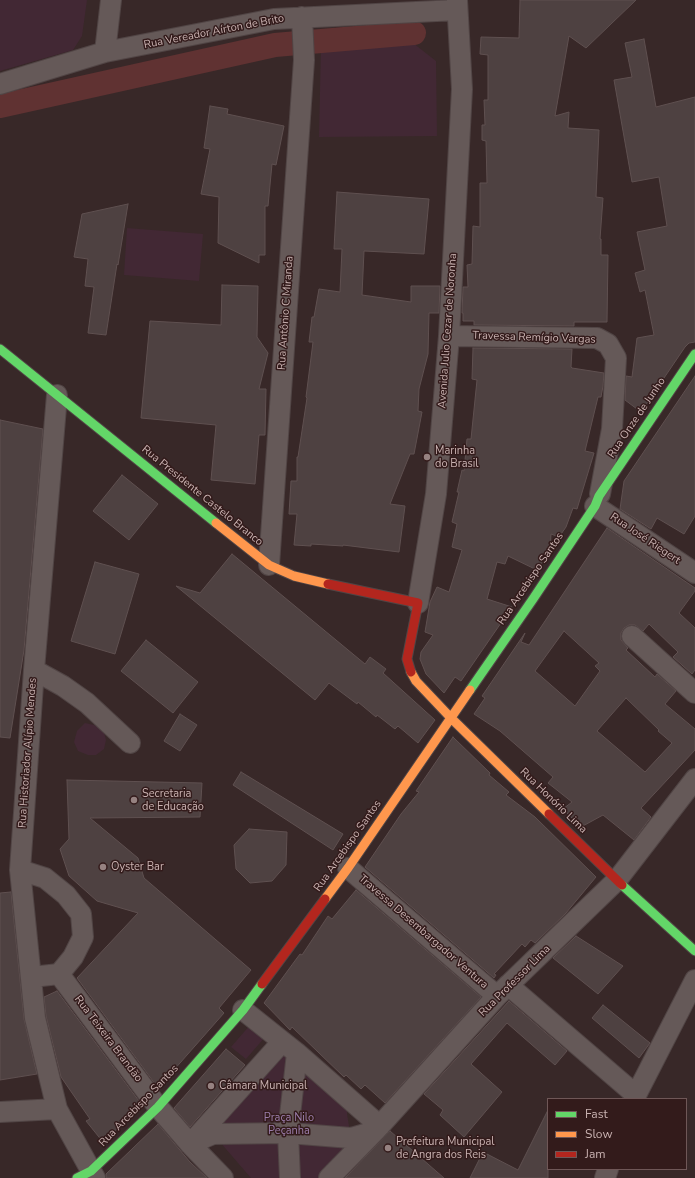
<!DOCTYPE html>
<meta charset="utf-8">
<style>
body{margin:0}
#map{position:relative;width:695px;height:1178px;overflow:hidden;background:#382828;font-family:"Nunito Sans",sans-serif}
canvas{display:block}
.legend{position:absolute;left:547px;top:1098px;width:140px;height:72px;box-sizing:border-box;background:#331b1b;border:1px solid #6f5757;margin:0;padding:5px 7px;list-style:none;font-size:12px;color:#c9b2b1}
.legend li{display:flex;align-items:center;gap:8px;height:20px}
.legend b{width:20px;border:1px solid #6f5757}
</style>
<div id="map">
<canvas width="695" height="1178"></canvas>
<ul class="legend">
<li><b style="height:5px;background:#63d668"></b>Fast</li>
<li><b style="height:5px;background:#ff974d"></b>Slow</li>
<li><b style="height:5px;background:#b3261e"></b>Jam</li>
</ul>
</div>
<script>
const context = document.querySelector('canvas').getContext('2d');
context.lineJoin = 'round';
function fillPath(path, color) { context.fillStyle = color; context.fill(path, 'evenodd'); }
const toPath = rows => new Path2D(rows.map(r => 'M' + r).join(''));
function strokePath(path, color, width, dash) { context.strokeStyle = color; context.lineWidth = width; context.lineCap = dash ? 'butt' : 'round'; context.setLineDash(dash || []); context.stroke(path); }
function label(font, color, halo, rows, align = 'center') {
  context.font = font + ' "Nunito Sans",sans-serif'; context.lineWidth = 3; context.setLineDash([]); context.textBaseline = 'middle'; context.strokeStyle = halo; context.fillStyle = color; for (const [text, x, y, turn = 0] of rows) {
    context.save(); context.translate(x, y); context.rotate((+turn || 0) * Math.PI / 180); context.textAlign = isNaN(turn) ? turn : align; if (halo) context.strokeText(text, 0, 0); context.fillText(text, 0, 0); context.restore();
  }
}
const green = toPath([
 [0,0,87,0,82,36,73,50,0,71],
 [413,43,436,61,437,136,319,137,321,47],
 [127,228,203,234,199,281,124,275],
 [85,723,94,725,103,729,106,740,104,749,96,755,88,755,78,751,74,742,77,731],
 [251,1024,265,1037,246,1059,231,1047],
 [285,1049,347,1104,347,1114,351,1138,320,1178,251,1178,213,1134]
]);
const canal = toPath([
 [0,106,275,45,414,33]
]);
const building = toPath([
 [520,0,636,0,586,48,569,36,555,116,569,112,568,128,599,130,596,197,603,198,600,239,601,239,601,255,608,255,607,322,574,322,574,326,474,325,474,321,463,321,463,313,462,313,463,287,468,287,467,265,472,264,473,226,480,227,480,183,487,183,486,141,482,140,482,125,485,125,484,100,488,100,488,55,480,54,481,37,519,38,520,0],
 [644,39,656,107,695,97,695,342,689,343,685,347,641,412,625,400,626,376,632,377,637,338,654,335,645,290,640,292,635,273,645,270,637,232,667,226,659,177,632,182,614,80,632,77,625,43,644,39],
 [210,106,228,109,227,114,284,126,276,165,272,164,268,206,265,206,265,255,259,255,259,263,218,243,219,197,201,194,210,149,204,148,210,106],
 [337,192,429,199,424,254,364,251,362,295,411,302,411,286,440,286,439,313,429,313,428,354,419,389,418,411,422,412,414,454,410,454,390,504,405,506,399,552,343,545,343,546,311,544,311,546,294,545,297,514,289,514,291,481,297,481,297,457,298,457,307,398,306,397,313,342,309,342,312,317,314,317,319,289,340,292,342,249,334,249,337,192],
 [128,204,118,265,117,264,106,335,88,333,94,287,85,286,88,259,74,257,82,214,128,204],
 [222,285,258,286,257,337,268,353,259,389,266,389,265,435,259,435,255,484,211,480,216,425,141,418,150,321,221,325,222,285],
 [473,348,572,349,571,367,572,368,604,373,603,386,601,397,598,397,585,451,594,453,577,509,573,508,566,527,559,537,551,534,550,552,537,570,508,556,505,564,497,562,487,599,512,607,461,681,455,677,444,693,426,674,420,659,421,652,433,635,425,632,430,602,437,587,449,592,462,550,452,547,457,524,452,522,459,492,457,492,462,470,464,471,467,439,471,439,477,380,472,379,473,348],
 [695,376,695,516,684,534,657,518,651,529,620,509,624,481,695,376],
 [0,420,43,429,24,650,10,738,0,737,0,420],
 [122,475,158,504,129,540,93,511,122,475],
 [607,528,695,588,695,591,679,613,695,628,695,670,692,674,673,657,678,652,649,624,643,631,635,625,629,625,624,628,621,633,621,640,628,648,626,650,655,677,657,674,676,691,665,704,695,729,695,750,641,808,651,817,634,840,603,815,581,827,563,809,572,802,548,783,553,777,500,731,474,714,485,698,482,696,525,633,521,642,529,645,607,528],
 [564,631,599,663,595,666,600,671,575,706,535,671,564,631],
 [626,698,659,730,658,731,672,743,645,772,597,731,626,698],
 [232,554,365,664,370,657,386,669,383,673,435,720,418,743,398,726,395,729,377,715,376,717,358,702,357,704,329,683,315,700,176,586,200,593,232,554],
 [95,562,139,574,115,654,71,641,95,562],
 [146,640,198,682,173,713,121,671,146,640],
 [180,714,197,725,180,751,164,741,180,714],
 [453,737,490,773,489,775,509,792,506,795,535,817,596,877,566,913,535,943,531,940,525,947,522,944,494,974,496,975,494,978,365,867,401,814,419,792,416,791,453,737],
 [241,772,343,834,333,850,233,785,241,772],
 [67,780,202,783,200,817,90,818,138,858,144,878,251,970,219,1008,224,1013,158,1088,77,978,138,913,97,901,69,876,60,849,69,839,67,780],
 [249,829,287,832,286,865,272,881,250,883,236,869,234,845,249,829],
 [356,890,481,997,385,1103,365,1085,361,1089,346,1075,344,1077,292,1027,290,1030,264,1003,297,958,300,954,302,955,328,916,332,919,356,890],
 [11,892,24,1019,37,1074,0,1080,0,893,11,892],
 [576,936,623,966,598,994,553,958,576,936],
 [57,991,142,1105,103,1142,86,1121,90,1119,61,1077,46,1016,44,997,57,991],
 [509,1001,567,1051,555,1065,507,1023,471,1064,502,1092,464,1137,440,1115,443,1110,424,1094,509,1001],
 [603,1005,650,1043,639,1058,592,1018,603,1005],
 [226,1049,245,1065,190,1127,174,1108,226,1049],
 [548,1110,548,1178,470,1178,483,1152,518,1170,548,1110],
 [158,1124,190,1162,207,1178,106,1178,106,1174,158,1124],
 [390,1131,444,1178,345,1178,390,1131]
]);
const street = toPath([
 [105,52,111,0],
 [0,84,105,52,274,19,457,10],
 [449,336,597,338,608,344,616,358,612,429,600,494],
 [57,395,34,670,20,870,35,1018,57,1109,95,1178],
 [595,506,695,573],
 [269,565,304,60,302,17],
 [418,603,436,494,449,336,462,89,457,0],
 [632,636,695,693],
 [34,670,63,686,87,703,130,743],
 [348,868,497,996],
 [20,870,45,878,66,895,81,914,83,937,73,957,59,974],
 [32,977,59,974,158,1107,190,1144,223,1178],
 [508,985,636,1095],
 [243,1010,297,1053,380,1126],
 [634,1099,695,980],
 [0,1112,57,1109],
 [193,1141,282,1042],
 [190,1144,213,1134,288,1133,351,1138,375,1131],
 [290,1178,288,1133,297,1053],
 [329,1178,375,1131,497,996,617,880,695,779],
 [605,1178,608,1169]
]);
const fast = toPath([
 [0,349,216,523],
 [470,690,533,599,595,506,599,496,695,354],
 [622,885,695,951],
 [77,1178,91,1171,158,1107,243,1010,262,984]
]);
const slow = toPath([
 [216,523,269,565,294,576,328,584],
 [411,672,416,681,451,718,549,814],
 [325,899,348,868,470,690]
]);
const jam = toPath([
 [328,584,418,603,407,659,411,672],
 [549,814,622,885],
 [262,984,325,899]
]);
const markers = [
 [427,457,4,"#968281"],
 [134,800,4,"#968281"],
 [103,867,4,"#968281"],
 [211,1086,4,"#968281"],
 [388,1148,4,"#968281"]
];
const streetNames = [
 ["Rua Vereador Aírton de Brito",214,32,-11],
 ["Rua Antônio C Miranda",286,313,-86],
 ["Avenida Julio Cezar de Noronha",448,331,-86],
 ["Travessa Remígio Vargas",534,338,2],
 ["Rua Onze de Junho",637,418,-56],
 ["Rua Presidente Castelo Branco",202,496,39],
 ["Rua José Riegert",645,539,34],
 ["Rua Arcebispo Santos",531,579,-56],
 ["Rua Historiador Alípio Mendes",28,753,-86],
 ["Rua Honório Lima",553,801,44],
 ["Rua Arcebispo Santos",348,846,-55],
 ["Travessa Desembargador Ventura",423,932,41],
 ["Rua Professor Lima",515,981,-45],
 ["Rua Teixeira Brandão",108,1039,53],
 ["Rua Arcebispo Santos",139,1106,-46]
];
const poiNames = [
 ["Marinha",435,451],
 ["do Brasil",435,464],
 ["Secretaria",142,794],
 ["de Educação",142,807],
 ["Oyster Bar",111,867],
 ["Câmara Municipal",219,1086],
 ["Prefeitura Municipal",396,1142],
 ["de Angra dos Reis",396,1155]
];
const parkNames = [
 ["Praça Nilo",289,1118],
 ["Peçanha",289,1131]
];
fillPath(green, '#422834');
strokePath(canal, '#603232', 24);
fillPath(building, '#4e4141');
strokePath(building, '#5f5050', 1);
strokePath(street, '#514545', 22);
strokePath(fast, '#514545', 11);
strokePath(slow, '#514545', 11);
strokePath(jam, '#514545', 11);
strokePath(street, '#655958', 20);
strokePath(fast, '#63d668', 9);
strokePath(slow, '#ff974d', 9);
strokePath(jam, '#b3261e', 9);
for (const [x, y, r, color] of markers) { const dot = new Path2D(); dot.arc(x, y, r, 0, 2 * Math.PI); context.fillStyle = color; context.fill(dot); strokePath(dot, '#331b1b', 1.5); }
label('11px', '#c9b2b1', '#331b1b', streetNames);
label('11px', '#c9b2b1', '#331b1b', poiNames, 'left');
label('11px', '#9b7eab', '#331b1b', parkNames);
</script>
